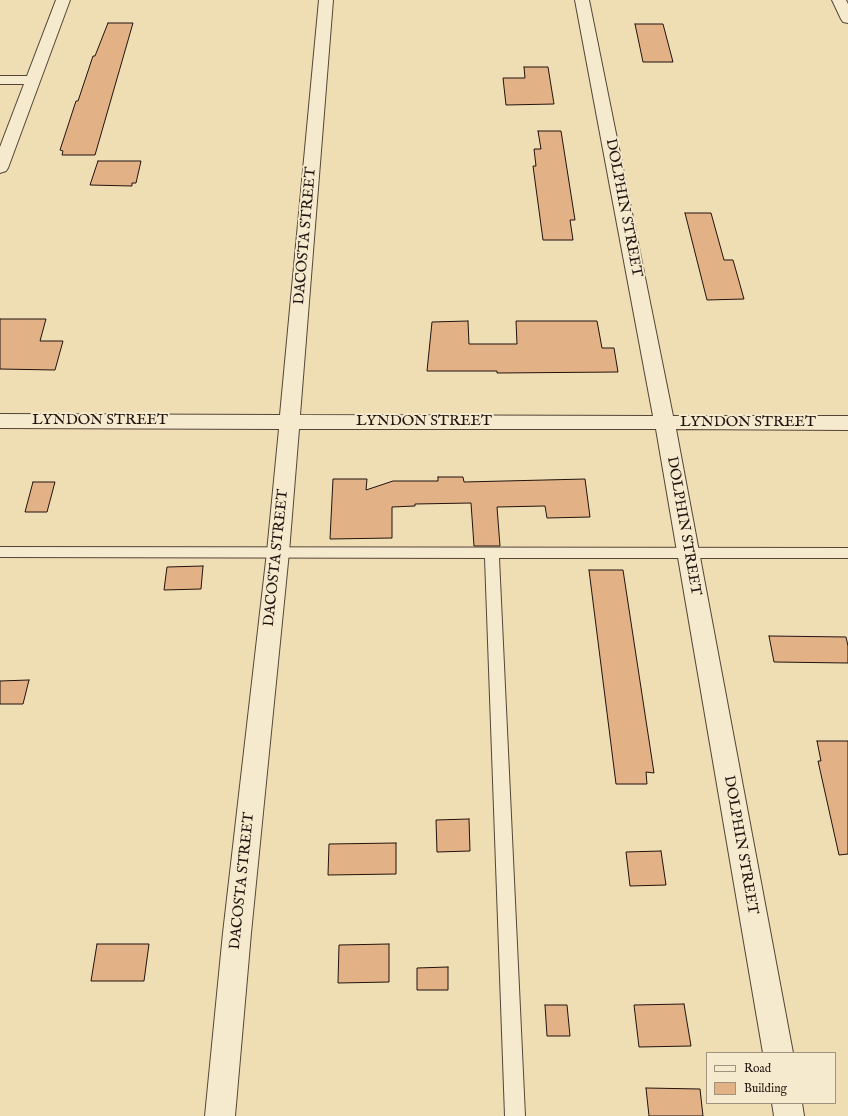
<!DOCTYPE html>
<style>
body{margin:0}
#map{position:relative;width:848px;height:1116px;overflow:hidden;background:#efddb3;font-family:"IM FELL English",serif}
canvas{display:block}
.legend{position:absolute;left:706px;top:1052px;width:130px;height:52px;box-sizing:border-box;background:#f5e9ce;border:1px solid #a09381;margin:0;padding:5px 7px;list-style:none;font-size:12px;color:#21130e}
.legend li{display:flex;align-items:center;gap:8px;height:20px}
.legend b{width:20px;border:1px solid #a09381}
</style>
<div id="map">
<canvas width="848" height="1116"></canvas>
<ul class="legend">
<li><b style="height:5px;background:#f5e9ce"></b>Road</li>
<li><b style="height:11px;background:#e2b286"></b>Building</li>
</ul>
</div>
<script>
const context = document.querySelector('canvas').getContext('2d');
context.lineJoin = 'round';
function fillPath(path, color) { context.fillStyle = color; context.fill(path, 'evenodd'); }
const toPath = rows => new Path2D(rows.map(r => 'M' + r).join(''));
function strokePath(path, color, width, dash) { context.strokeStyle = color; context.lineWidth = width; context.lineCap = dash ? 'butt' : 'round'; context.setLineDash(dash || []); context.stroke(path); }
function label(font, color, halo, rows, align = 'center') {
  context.font = font + ' "IM FELL English",serif'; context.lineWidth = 4; context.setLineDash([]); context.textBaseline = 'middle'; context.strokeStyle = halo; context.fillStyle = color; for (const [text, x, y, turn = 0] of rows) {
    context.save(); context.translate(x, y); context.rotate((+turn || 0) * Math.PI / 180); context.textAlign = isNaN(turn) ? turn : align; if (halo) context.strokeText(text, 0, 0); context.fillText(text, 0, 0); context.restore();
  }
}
const building = toPath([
 [108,23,133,23,95,155,62,155,63,151,60,150,76,101,78,101,93,56,95,56,108,23],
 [635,24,663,24,673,62,643,62,635,24],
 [524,67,548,67,554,104,506,105,503,78,525,78,524,67],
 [538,131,561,131,575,220,570,220,573,240,543,240,533,166,536,166,534,149,541,149,538,131],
 [98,161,141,161,136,183,132,183,132,186,90,185,98,161],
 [685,213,711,213,724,260,733,260,744,299,707,300,685,213],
 [0,319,46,319,40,341,63,341,55,370,0,369,0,319],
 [468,321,469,344,517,344,516,321,597,321,602,348,614,348,618,372,497,373,497,371,427,371,432,322,468,321],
 [438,477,463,477,464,482,585,479,590,517,547,518,545,506,497,507,500,546,474,546,471,503,415,504,415,506,392,507,392,538,330,539,333,479,367,479,366,490,393,481,438,481,438,477],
 [33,482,55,482,47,512,25,512,33,482],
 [203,566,201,589,164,590,167,567,203,566],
 [589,570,623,570,654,773,646,772,647,784,616,784,589,570],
 [769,636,846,637,848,646,848,663,774,662,769,636],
 [29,680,23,704,0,704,0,681,29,680],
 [817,741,848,741,848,854,839,855,818,761,821,761,817,741],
 [469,819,470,851,437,852,436,820,469,819],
 [396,843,396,874,328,875,329,844,396,843],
 [661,851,666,885,630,886,626,852,661,851],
 [97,944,149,944,144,981,91,981,97,944],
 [389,944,389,982,338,983,339,945,389,944],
 [448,967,448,990,417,990,417,968,448,967],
 [684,1004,691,1046,639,1047,634,1005,684,1004],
 [545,1005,567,1005,570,1036,547,1036,545,1005],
 [646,1088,700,1089,703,1116,649,1116,646,1088]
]);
const lane = toPath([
 [0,547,848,548,848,558,499,558,525,1116,505,1116,485,558,0,557,0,547]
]);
const street = toPath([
 [56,0,70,0,8,168,6,171,0,173,0,147,24,84,0,84,0,76,27,76,56,0],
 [319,0,333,0,300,415,653,416,575,0,589,0,673,416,848,416,848,430,676,429,793,1053,763,1053,656,429,299,429,289,552,251,933,235,1116,205,1116,223,933,267,552,279,429,0,428,0,414,280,415,319,0],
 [832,0,846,0,848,4,848,23,843,22,841,19,832,0],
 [772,1103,802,1103,804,1116,774,1116,772,1103]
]);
const streetNames = [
 ["DOLPHIN STREET",623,208,79],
 ["DACOSTA STREET",306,236,-85],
 ["LYNDON STREET",100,421],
 ["LYNDON STREET",424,422],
 ["LYNDON STREET",748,423],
 ["DOLPHIN STREET",683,526,80],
 ["DACOSTA STREET",277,558,-84],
 ["DOLPHIN STREET",740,845,80],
 ["DACOSTA STREET",243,881,-84]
];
fillPath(building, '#e2b286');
strokePath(building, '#21130e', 1);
strokePath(lane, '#544637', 2);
strokePath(street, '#544637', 2);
fillPath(lane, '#f5e9ce');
fillPath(street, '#f5e9ce');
label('15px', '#21130e', '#f5e9ce', streetNames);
</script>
